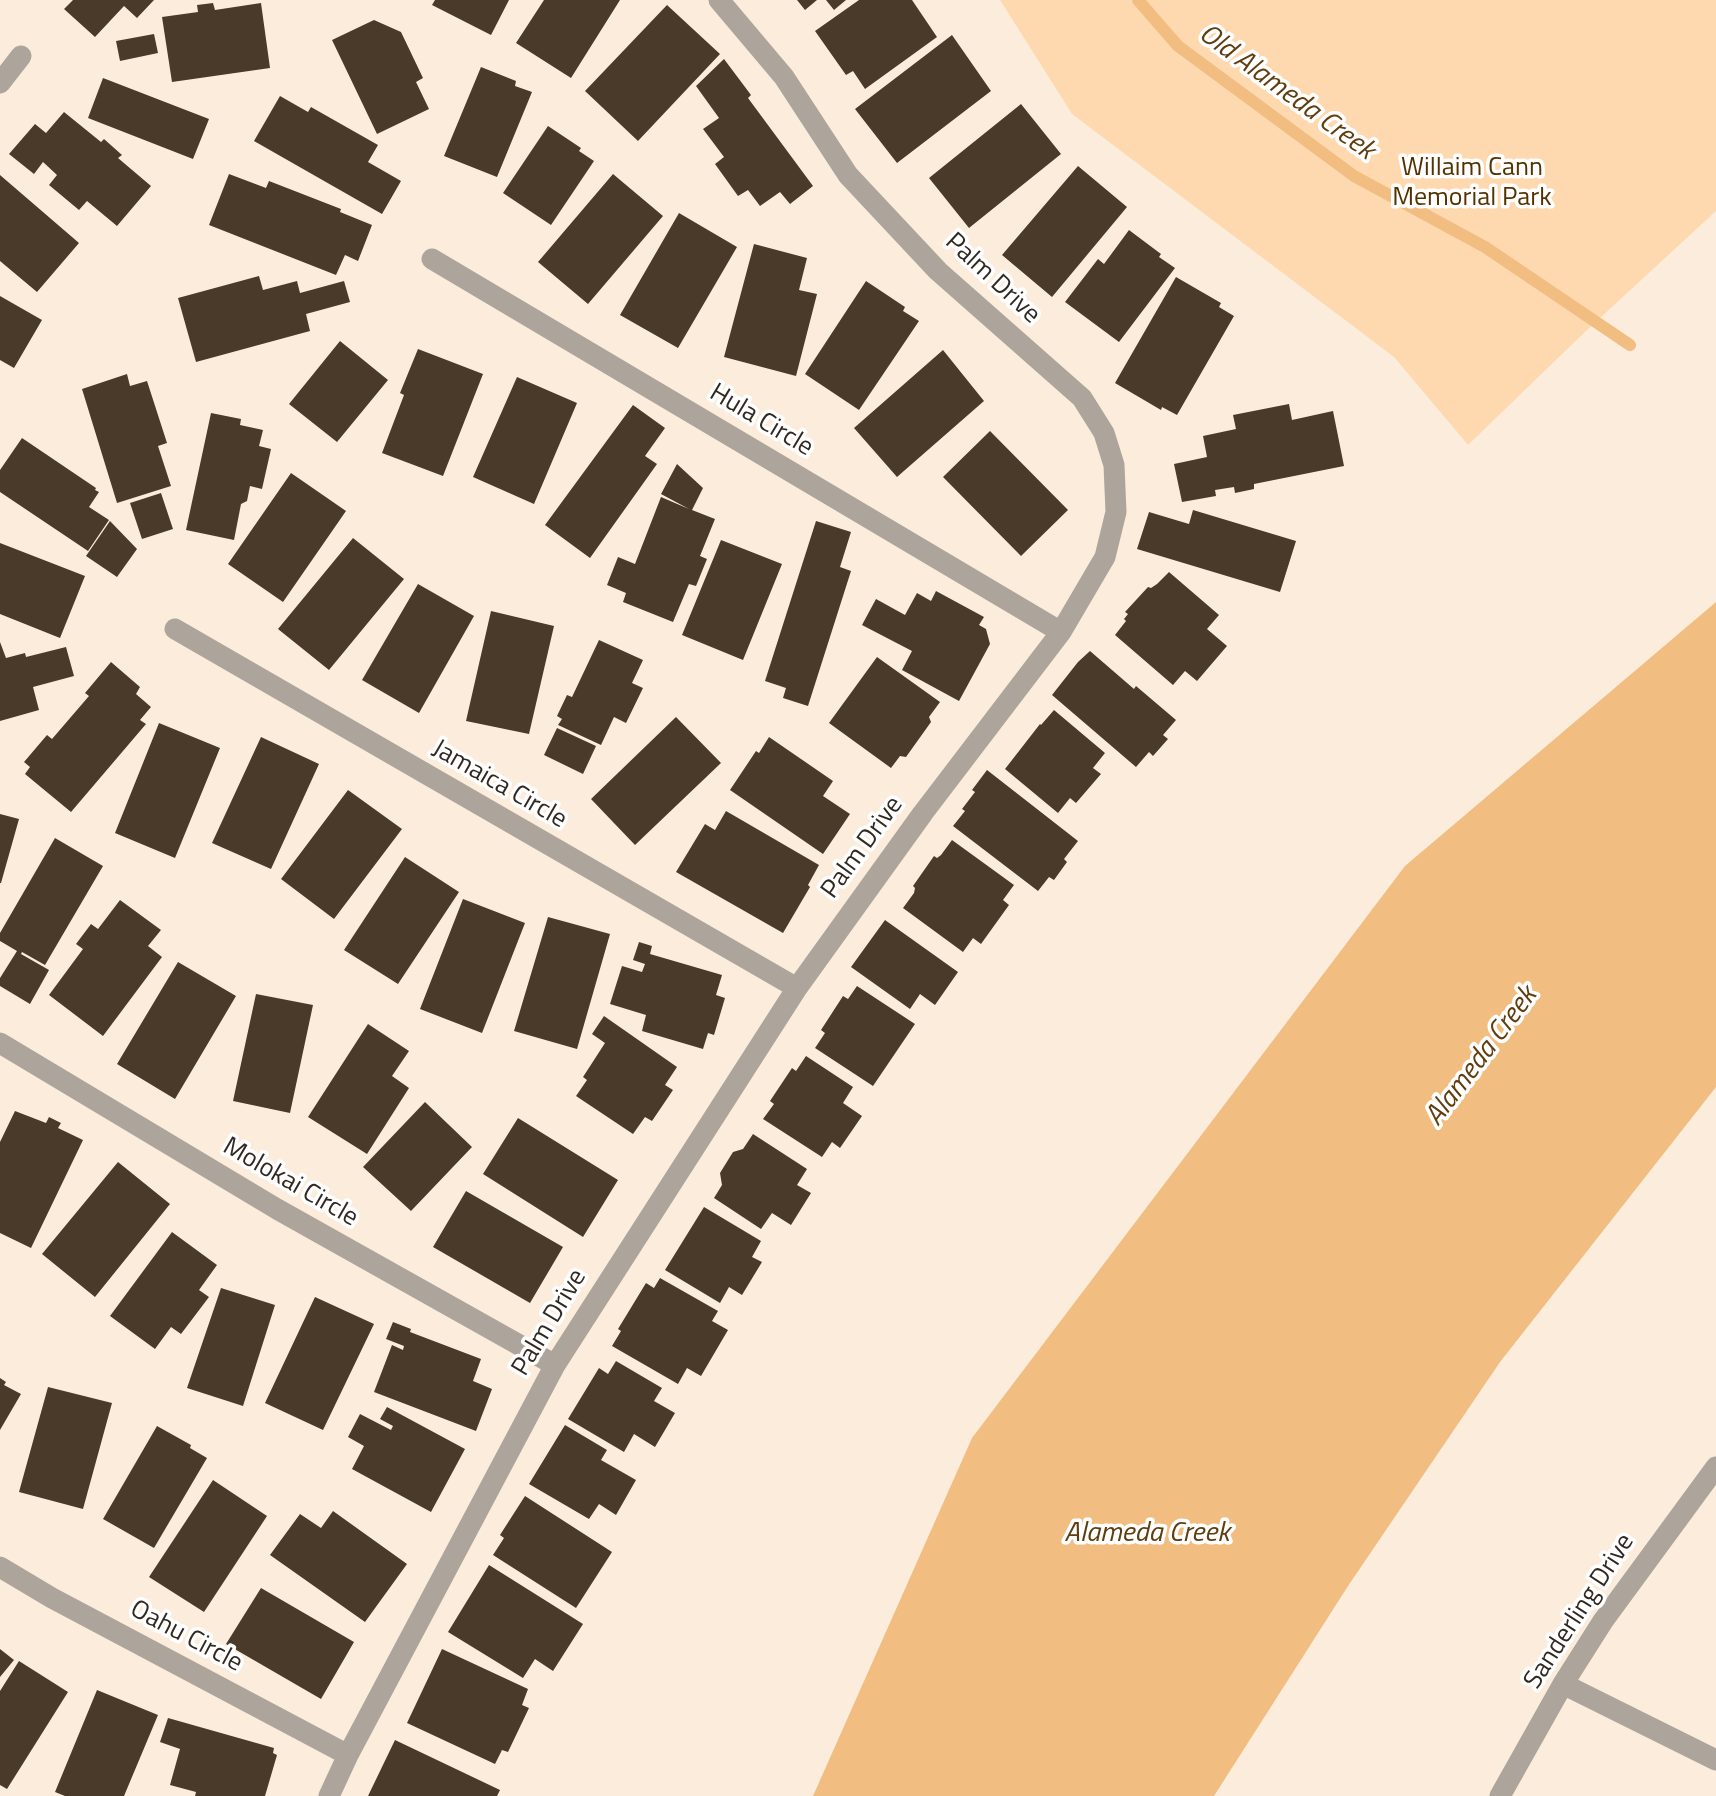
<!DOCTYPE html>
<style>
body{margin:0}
canvas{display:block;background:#fcecdc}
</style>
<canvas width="1716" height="1796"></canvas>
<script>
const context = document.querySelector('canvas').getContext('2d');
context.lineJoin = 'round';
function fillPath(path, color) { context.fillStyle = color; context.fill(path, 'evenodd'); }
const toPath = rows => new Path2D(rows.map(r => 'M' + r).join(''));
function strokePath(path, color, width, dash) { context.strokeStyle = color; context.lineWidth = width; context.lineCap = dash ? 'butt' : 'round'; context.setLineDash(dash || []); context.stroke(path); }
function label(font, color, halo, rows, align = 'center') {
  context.font = font + ' "Titillium Web",sans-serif'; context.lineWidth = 7; context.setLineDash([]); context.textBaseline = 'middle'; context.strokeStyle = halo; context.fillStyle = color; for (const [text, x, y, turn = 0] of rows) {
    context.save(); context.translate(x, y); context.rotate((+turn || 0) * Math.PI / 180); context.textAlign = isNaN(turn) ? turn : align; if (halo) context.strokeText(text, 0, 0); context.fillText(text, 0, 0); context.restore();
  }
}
const green = toPath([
 [1000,0,1716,0,1716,211,1587,330,1468,445,1394,357,1072,114]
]);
const water = toPath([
 [1716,602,1716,1087,1500,1362,1348,1586,1214,1796,813,1796,972,1438,1405,866]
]);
const stream = toPath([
 [1138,0,1178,46,1354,176,1485,247,1630,345]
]);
const building = toPath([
 [73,0,154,0,137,18,124,6,95,37,64,9],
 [435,0,509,0,491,35,432,5],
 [544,0,620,0,571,78,516,43],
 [797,0,817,0,805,10],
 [826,0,846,0,834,10],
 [859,0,912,0,937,37,865,89,853,71,846,75,815,31],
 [213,3,215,10,261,3,270,68,172,82,162,17,198,12,197,5],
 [667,5,720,54,638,141,585,91],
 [374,20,401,32,423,78,416,82,429,109,377,134,332,40],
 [154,34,158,53,120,61,116,41],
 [952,35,991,91,897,163,855,109],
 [724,59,751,95,748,98,813,186,790,204,780,192,760,206,748,190,738,196,715,164,724,157,703,129,719,118,696,86],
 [481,67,516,81,515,86,532,92,497,177,444,156],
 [103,78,209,119,193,159,88,118],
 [280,96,308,112,311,107,378,145,368,162,401,181,382,214,254,141],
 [1021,104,1061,154,969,228,929,178],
 [64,112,101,142,104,139,122,155,118,158,151,186,117,226,87,201,79,210,49,185,57,175,43,162,34,174,9,154,35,124,46,133],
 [548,126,581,148,579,151,594,161,551,225,503,193],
 [1078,166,1127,207,1052,297,1002,255],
 [229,174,266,188,269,181,341,209,340,212,372,225,358,261,345,255,336,275,209,225],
 [613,174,663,216,588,304,538,262],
 [0,175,79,243,37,292,0,261],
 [679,213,737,247,678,348,620,315],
 [1129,230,1161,254,1159,257,1175,268,1119,342,1065,302,1098,259,1104,264],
 [754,244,807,258,799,290,817,294,796,376,724,357],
 [259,276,263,290,297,281,300,293,344,281,350,302,306,314,310,331,196,362,178,298],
 [1176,277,1221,303,1219,307,1234,316,1177,415,1162,407,1161,410,1115,383],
 [866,281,905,307,903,311,919,321,859,410,805,374],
 [0,296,42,320,14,368,0,360],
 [340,341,388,380,337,442,289,404],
 [418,349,483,374,443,476,382,453,404,395,400,393],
 [943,350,984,401,897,477,854,428],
 [127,374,130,386,147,381,167,443,158,446,171,486,117,503,82,389],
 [517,377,577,403,534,504,473,477],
 [1289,404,1292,420,1333,411,1344,466,1254,484,1254,489,1235,493,1234,487,1215,490,1216,496,1182,502,1174,464,1207,457,1203,436,1236,429,1233,415],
 [633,405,665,428,645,456,657,464,590,558,545,525],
 [211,413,241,419,240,425,263,430,259,446,271,449,262,489,250,486,247,501,241,504,234,540,186,530],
 [990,431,1068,510,1021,556,943,477],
 [22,438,96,488,95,490,99,492,89,507,109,520,88,551,0,492,0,470],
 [677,464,703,488,692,510,715,519,700,556,707,559,696,586,689,584,673,622,623,602,626,593,607,585,618,557,635,564,661,497,689,509,661,494],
 [291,473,346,511,283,602,228,564],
 [161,493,173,529,142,539,130,503],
 [1193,510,1296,541,1280,592,1137,549,1149,512,1189,524],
 [110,521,137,549,117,577,86,556],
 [816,521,851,532,840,567,851,571,808,706,783,698,786,688,765,681],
 [353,538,404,579,329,670,278,629],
 [721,540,782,564,743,660,682,635],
 [0,543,85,576,60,638,0,614],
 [1169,572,1219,615,1207,629,1227,646,1197,681,1185,671,1173,685,1115,635,1126,621,1124,619,1128,614,1125,612,1148,587,1151,588,1157,584],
 [418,584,474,616,419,713,362,680],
 [936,591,984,617,979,625,986,629,990,644,959,701,902,670,912,651,862,625,876,599,905,615,917,593,931,601],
 [491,611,554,626,529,734,466,721],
 [599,640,643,660,632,683,643,688,626,723,614,717,601,745,558,725,562,719,557,716,567,695,572,697],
 [0,642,6,658,25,653,26,657,66,647,74,676,33,687,39,710,0,721],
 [1090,651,1134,689,1136,686,1176,720,1163,735,1168,739,1153,756,1149,752,1136,767,1052,695,1078,662],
 [877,657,940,702,929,717,931,722,906,757,900,756,891,768,829,723],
 [111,662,140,687,136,694,151,707,140,720,146,724,71,812,25,774,30,767,24,762,47,735,52,739,89,696,85,693],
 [1054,710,1105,753,1093,768,1101,774,1076,803,1070,798,1058,813,1005,769,1040,724,1041,725],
 [676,717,721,763,635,845,591,799],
 [159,723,220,748,175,858,115,833],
 [557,728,596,746,583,774,544,755],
 [261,737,319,764,271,869,212,843],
 [769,737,833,781,823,796,850,814,823,854,730,790,756,751,759,753],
 [987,770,1078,841,1064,859,1067,862,1054,880,1049,877,1038,891,953,826,965,811,962,809,975,792,972,790],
 [348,790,402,829,334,919,281,879],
 [726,811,819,865,808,885,810,887,783,933,676,872,705,824,715,830],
 [0,814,19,819,1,883,0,883],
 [55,838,103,866,45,965,22,952,21,954,49,970,30,1004,0,986,0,978,17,951,0,941,0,933],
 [952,840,1014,885,1003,900,1009,905,981,944,973,938,963,952,903,908,914,893,915,888,913,886,934,856,937,858,941,855],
 [405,857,459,892,398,984,344,950],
 [463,899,525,923,482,1033,420,1009],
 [120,900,161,930,148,946,162,957,103,1036,49,995,83,949,76,944,91,924,98,929],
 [548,917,610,934,577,1049,514,1031],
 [885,920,958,972,935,1005,920,994,910,1009,851,967],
 [639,942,652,946,650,954,722,975,716,995,725,998,714,1035,708,1033,703,1049,642,1031,646,1015,610,1004,622,966,642,972,645,964,633,960],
 [178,962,236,996,175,1099,117,1064],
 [857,986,915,1024,873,1086,815,1048,825,1033,821,1030,843,996,848,999],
 [256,994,313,1005,290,1113,233,1101],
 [604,1016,677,1067,665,1085,673,1090,652,1121,645,1117,633,1134,576,1096,587,1080,583,1077,605,1043,592,1034],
 [368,1024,409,1051,392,1076,409,1088,367,1154,308,1117],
 [806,1056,853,1087,843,1103,862,1116,840,1148,832,1142,822,1157,763,1119,774,1104,770,1101,792,1068,796,1071],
 [425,1102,472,1147,411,1211,363,1167],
 [15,1111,46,1123,49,1117,61,1123,58,1128,83,1140,31,1248,0,1233,0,1142],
 [518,1118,618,1180,583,1237,483,1174],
 [753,1134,807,1169,797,1185,811,1193,791,1225,772,1213,761,1229,714,1198,722,1185,720,1173,733,1152,743,1149],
 [118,1162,170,1204,95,1297,42,1254],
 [466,1191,563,1247,530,1303,433,1247],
 [704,1207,761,1241,752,1257,762,1262,742,1295,729,1287,720,1303,665,1270],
 [172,1232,217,1265,199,1290,209,1297,181,1334,171,1327,155,1349,110,1316],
 [660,1278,718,1311,712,1321,728,1330,701,1376,687,1368,678,1384,612,1346,621,1331,618,1329,646,1283,654,1288],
 [221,1288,275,1305,243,1406,187,1388],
 [315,1297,374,1324,323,1430,265,1403],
 [393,1322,411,1329,410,1332,481,1359,473,1381,492,1389,476,1431,374,1392,392,1345,403,1350,404,1346,386,1339],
 [616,1361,662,1388,654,1401,675,1413,655,1447,634,1434,624,1452,568,1419,599,1368,608,1374],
 [0,1378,6,1382,4,1385,21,1394,0,1430],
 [48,1387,112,1403,83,1509,19,1492],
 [387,1407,465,1449,431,1512,352,1469,364,1446,348,1437,360,1414,391,1430,393,1426,380,1419],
 [565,1425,607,1450,601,1460,636,1480,616,1515,599,1504,589,1519,529,1484],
 [157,1426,191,1445,190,1448,207,1458,154,1548,103,1519],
 [213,1480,267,1516,204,1612,149,1577],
 [525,1496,612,1552,576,1608,493,1555,504,1538,500,1535],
 [333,1511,407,1564,365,1622,270,1555,300,1514,321,1528],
 [489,1565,583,1624,553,1671,535,1659,523,1678,448,1632],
 [261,1588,354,1642,321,1699,226,1644],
 [0,1649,14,1660,0,1677],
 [442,1649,528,1689,522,1705,529,1708,508,1752,502,1750,495,1764,407,1723],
 [19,1661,68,1692,7,1789,0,1785,0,1691],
 [97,1690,158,1715,124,1796,65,1796,55,1792],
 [168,1718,274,1748,273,1753,277,1755,265,1796,195,1796,196,1792,170,1785,180,1749,160,1742],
 [395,1740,500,1790,497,1796,368,1796]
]);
const minor = toPath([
 [0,83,21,56],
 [432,259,1061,632],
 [175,629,797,988],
 [0,1043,277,1209,555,1365],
 [0,1567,52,1598,348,1755],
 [1563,1684,1716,1760],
 [329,1796,348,1755,555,1365,797,988,923,813,1061,632,1105,557,1116,512,1114,465,1104,433,1082,398,938,271,848,175,784,77,719,0],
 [1500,1796,1563,1684,1603,1621,1716,1467]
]);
const parkNames = [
 ["Willaim Cann",1472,169],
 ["Memorial Park",1472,199]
];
const streetNames = [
 ["Palm Drive",992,279,43],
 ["Hula Circle",761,421,31],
 ["Jamaica Circle",499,785,30],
 ["Palm Drive",863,848,-54],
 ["Molokai Circle",290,1183,30],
 ["Palm Drive",550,1323,-59],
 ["Sanderling Drive",1580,1612,-57],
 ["Oahu Circle",186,1637,28]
];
const waterNames = [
 ["Old Alameda Creek",1286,93,36],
 ["Alameda Creek",1482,1057,-53],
 ["Alameda Creek",1147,1534]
];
fillPath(green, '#fed9b0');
fillPath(water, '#f2bd80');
strokePath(stream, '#f2bd80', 12);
fillPath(building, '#4a3a29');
strokePath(minor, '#ada59c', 21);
label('26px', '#543200', '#fff', parkNames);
label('26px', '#302921', '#fff', streetNames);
label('italic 28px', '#613d0e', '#fff', waterNames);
</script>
